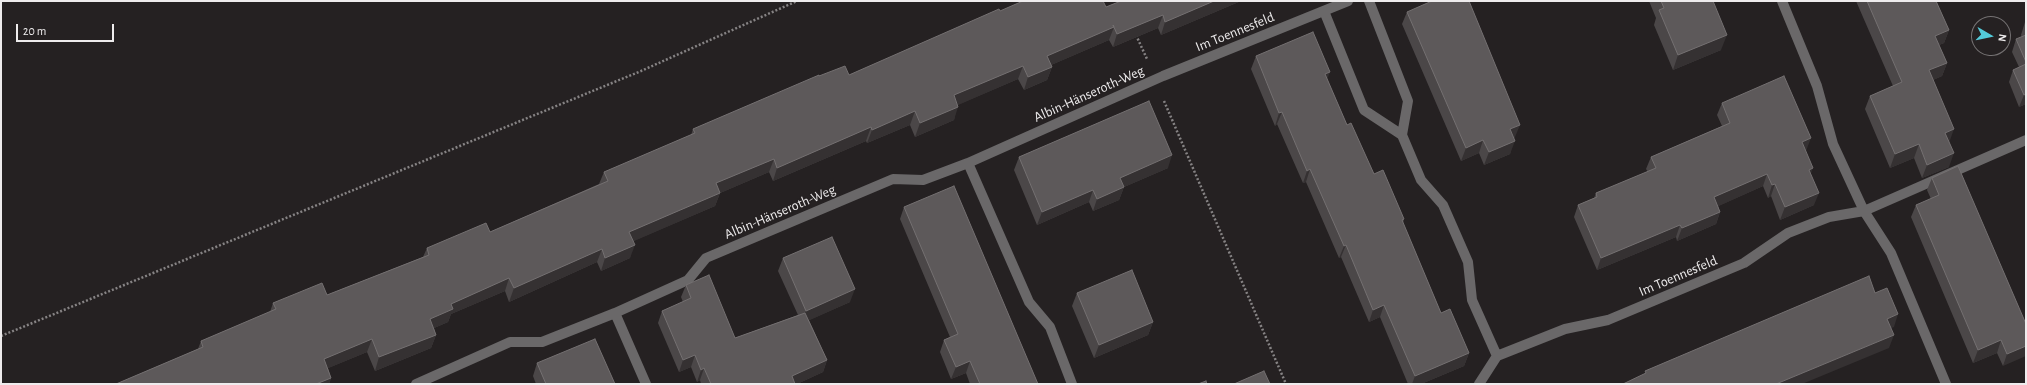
<!DOCTYPE html>
<meta charset="utf-8">
<style>
body{margin:0}
#map{position:relative;width:2027px;height:385px;overflow:hidden;background:#252122;font-family:"Alegreya Sans",sans-serif}
canvas{display:block}
.frame{position:absolute;inset:0;border:2px solid #eeeced;pointer-events:none}
.north{position:absolute;left:1971px;top:16px;width:40px;height:40px;box-sizing:border-box;background:#252122;border:1px solid #757273;border-radius:50%;rotate:99deg;font-size:11px;font-weight:700;line-height:16px;text-align:center;color:#eeeced}
.north::after{content:'';display:block;margin:auto;width:14px;height:18px;background:#53cbda;clip-path:polygon(50% 0,100% 100%,50% 72%,0 100%)}
.scale{position:absolute;left:16px;top:24px;width:98px;height:18px;box-sizing:border-box;border:2px solid #eeeced;border-top:0;padding-left:5px;font-size:12px;line-height:14px;white-space:nowrap;color:#eeeced;-webkit-text-stroke:3px #252122;paint-order:stroke}
</style>
<div id="map">
<canvas width="2027" height="385"></canvas>
<div class="frame"></div>
<div class="north">N</div>
<div class="scale">20 m</div>
</div>
<script>
const context = document.querySelector('canvas').getContext('2d');
context.lineJoin = 'round';
const toPath = rows => new Path2D(rows.map(r => 'M' + r).join(''));
function strokePath(path, color, width, dash) { context.strokeStyle = color; context.lineWidth = width; context.lineCap = dash ? 'butt' : 'round'; context.setLineDash(dash || []); context.stroke(path); }
function fillPath(path, color) { context.fillStyle = color; context.fill(path, 'evenodd'); }
function label(font, color, halo, rows, align = 'center') {
  context.font = font + ' "Alegreya Sans",sans-serif'; context.lineWidth = 3; context.setLineDash([]); context.textBaseline = 'middle'; context.strokeStyle = halo; context.fillStyle = color; for (const [text, x, y, turn = 0] of rows) {
    context.save(); context.translate(x, y); context.rotate((+turn || 0) * Math.PI / 180); context.textAlign = isNaN(turn) ? turn : align; if (halo) context.strokeText(text, 0, 0); context.fillText(text, 0, 0); context.restore();
  }
}
const path = toPath([
 [1136,35,1147,59],
 [1164,101,1286,384],
 [1,336,641,71,797,1]
]);
const street = toPath([
 [1369,1,1408,101,1402,135],
 [1782,1,1817,86,1833,144,1864,211,1891,253,1946,384],
 [1324,11,1364,110,1402,135,1421,180,1443,205,1468,262,1472,300,1497,356],
 [968,163,1163,76,1348,1],
 [615,313,646,384],
 [416,384,510,342,542,342,615,313,688,280,706,258,893,179,923,180,968,163,1029,302,1050,327,1072,384],
 [1479,384,1497,356,1565,329,1608,320,1744,263,1788,233,1829,217,1864,211,2026,140]
]);
const wall = toPath([
 [1241,1,1161,35,1158,28,1113,47,1109,40,1051,65,1052,67,1047,80,1024,90,1018,79,957,105,954,120,915,137,910,125,867,143,866,141,773,181,769,172,720,193,715,206,633,241,630,258,601,271,597,262,509,302,505,291,451,314,448,322,434,328,436,335,431,348,375,371,367,352,328,368,331,378,329,384,116,384,198,349,201,341,270,312,273,303,327,295,423,257,427,248,490,232,599,184,604,172,691,135,693,129,819,76,849,75,1000,11,1106,7],
 [1649,1,1713,1,1721,50,1673,70,1654,25,1656,18],
 [1856,1,1936,1,1949,30,1944,43,1939,45,1947,63,1942,76,1933,80,1949,143,1949,167,1922,178,1914,158,1890,168,1865,109,1870,96,1893,86],
 [1407,12,1515,137,1514,138,1510,154,1484,165,1479,153,1461,161,1402,24],
 [2025,22,2026,22,2026,104,2019,107,2009,82,2013,70,2019,67,2012,52,2016,39,2022,37,2021,35],
 [1256,56,1327,79,1347,125,1374,174,1404,219,1403,223,1441,313,1469,353,1464,366,1421,384,1408,384,1380,317,1369,322,1341,257,1339,258,1306,182,1303,183,1277,124,1275,126,1251,69],
 [1722,103,1806,151,1805,151,1811,174,1814,205,1780,220,1771,196,1768,198,1763,186,1718,206,1720,212,1716,224,1677,241,1676,237,1597,270,1574,217,1578,205,1594,198,1596,193,1648,172,1646,169,1651,157,1722,126,1717,115],
 [1019,157,1168,168,1124,187,1119,200,1093,211,1089,202,1037,225,1014,170],
 [1932,178,2026,324,2003,366,1997,353,1973,363,1911,217,1916,205,1931,199,1927,190],
 [904,207,1038,384,970,384,966,373,951,379,940,352,944,340,950,337,900,219],
 [783,258,850,302,809,320,827,360,823,372,797,384,701,384,700,380,697,382,691,367,679,372,658,323,662,311,683,302,681,297,686,285,735,338,798,315,778,271],
 [1077,293,1153,322,1148,335,1094,358,1072,306],
 [537,363,615,384,536,384,533,376]
]);
const shadedWall = toPath([
 [1214,1,1241,1,1161,35,1165,22],
 [1163,15,1158,28,1113,47,1117,34],
 [1114,27,1109,40,1042,69,1047,56],
 [1949,30,1944,43,1930,49,1935,36],
 [1727,35,1721,50,1673,70,1678,55],
 [1947,63,1942,76,1924,84,1929,70],
 [1023,66,1018,79,949,109,954,95],
 [1052,67,1047,80,1024,90,1028,77],
 [1330,72,1325,85,1325,74],
 [2026,94,2026,104,2019,107,2024,95],
 [958,107,954,120,915,137,920,123],
 [915,111,910,125,867,143,872,130],
 [1282,112,1277,124,1275,126,1279,113],
 [1520,125,1515,137,1506,141,1510,129],
 [871,127,866,141,773,181,777,168],
 [1954,129,1949,143,1945,133],
 [1811,138,1806,151,1797,154,1802,142],
 [1483,140,1479,153,1461,161,1466,148],
 [1515,141,1510,154,1484,165,1489,152],
 [1919,144,1914,158,1890,168,1895,154],
 [1954,153,1949,167,1922,178,1927,165],
 [1172,155,1168,168,1115,191,1120,178],
 [774,159,769,172,711,197,716,183],
 [1813,168,1808,181,1809,170],
 [1310,169,1306,182,1303,183,1307,171],
 [1767,174,1763,186,1710,210,1714,197],
 [1775,184,1771,196,1768,198,1772,185],
 [1124,187,1119,200,1093,211,1097,199],
 [1093,190,1089,202,1037,225,1042,212],
 [720,193,715,206,625,245,629,232],
 [1819,193,1814,205,1780,220,1785,207],
 [1720,212,1716,224,1677,241,1682,228],
 [1680,225,1676,237,1597,270,1601,258],
 [635,245,630,258,601,271,605,258],
 [1346,245,1341,257,1339,258,1344,246],
 [602,249,597,262,509,302,514,288],
 [509,278,505,291,451,314,448,322,425,332,430,319,451,304],
 [855,289,850,302,801,324,806,311],
 [1384,305,1380,317,1369,322,1373,310],
 [1898,314,1894,327,1882,332,1887,319],
 [1153,322,1148,335,1094,358,1099,345],
 [436,335,431,348,375,371,379,357],
 [1894,335,1889,348,1802,384,1776,384],
 [372,339,367,352,319,372,324,359],
 [2001,340,1997,353,1973,363,1978,350],
 [2026,346,2026,356,2003,366,2007,354],
 [1469,353,1464,366,1421,384,1412,384,1415,376],
 [695,355,691,367,679,372,683,360],
 [827,360,823,372,797,384,789,384,792,376],
 [970,361,966,373,951,379,956,367],
 [704,368,700,380,697,382,701,370],
 [331,378,329,384,316,384]
]);
const building = toPath([
 [1023,1,1103,1,1106,7,1121,1,1214,1,1165,22,1163,15,1117,34,1113,25,1114,27,1047,56,1052,67,1028,77,1023,66,954,95,958,107,920,123,915,111,872,130,871,127,777,168,774,159,716,183,720,193,629,232,635,245,605,258,602,249,514,288,509,278,451,304,453,309,430,319,436,335,379,357,372,339,324,359,331,378,316,384,116,384,203,347,201,341,276,309,273,303,322,283,327,295,429,255,427,248,486,223,490,232,608,181,604,172,695,133,693,129,819,75,819,76,845,66,849,75,999,9,1000,11,1023,1],
 [1432,1,1469,1,1520,125,1510,129,1515,141,1489,152,1483,140,1466,148,1407,12,1432,1],
 [1661,1,1713,1,1727,35,1678,55,1659,10,1664,8,1661,1],
 [1867,1,1936,1,1949,30,1935,36,1947,63,1929,70,1954,129,1945,133,1954,153,1927,165,1919,144,1895,154,1870,96,1902,82,1867,1],
 [1313,32,1330,72,1325,74,1347,125,1351,123,1374,174,1383,170,1404,219,1402,220,1441,313,1450,309,1469,353,1415,376,1384,305,1373,310,1346,245,1344,246,1310,169,1307,171,1282,112,1279,113,1256,56,1313,32],
 [2026,35,2026,62,2016,39,2026,35],
 [2026,64,2026,94,2024,95,2013,70,2026,64],
 [1784,76,1811,138,1802,142,1813,168,1809,170,1819,193,1785,207,1775,184,1772,185,1767,174,1714,197,1720,212,1682,228,1680,225,1601,258,1578,205,1597,197,1596,193,1656,168,1651,157,1730,123,1722,103,1784,76],
 [1149,101,1172,155,1120,178,1124,187,1097,199,1093,190,1042,212,1019,157,1149,101],
 [1958,166,2026,324,2026,346,2007,354,2001,340,1978,350,1916,205,1939,195,1932,178,1958,166],
 [954,186,1038,384,980,384,970,361,956,367,944,340,958,334,904,207,954,186],
 [832,237,855,289,806,311,783,258,832,237],
 [1132,270,1153,322,1099,345,1077,293,1132,270],
 [709,275,735,338,805,313,827,360,792,376,795,384,711,384,704,368,701,370,695,355,683,360,662,311,691,298,686,285,709,275],
 [1869,276,1875,293,1887,288,1898,314,1887,319,1894,335,1776,384,1623,384,1646,373,1645,371,1869,276],
 [595,339,615,384,546,384,537,363,595,339],
 [1264,371,1270,384,1234,384,1264,371],
 [1206,381,1207,384,1198,384,1206,381]
]);
const streetNames = [
 ["Im Toennesfeld",1235,32,-22],
 ["Albin-Hänseroth-Weg",1089,94,-24],
 ["Albin-Hänseroth-Weg",780,212,-23],
 ["Im Toennesfeld",1678,276,-23]
];
strokePath(path, '#868384', 2.5, [2, 2]);
strokePath(street, '#6a6869', 10);
fillPath(wall, '#4b4748');
fillPath(shadedWall, '#353132');
fillPath(building, '#5d595a');
strokePath(building, '#747071', 1);
label('14px', '#eeeced', '#252122', streetNames);
</script>
